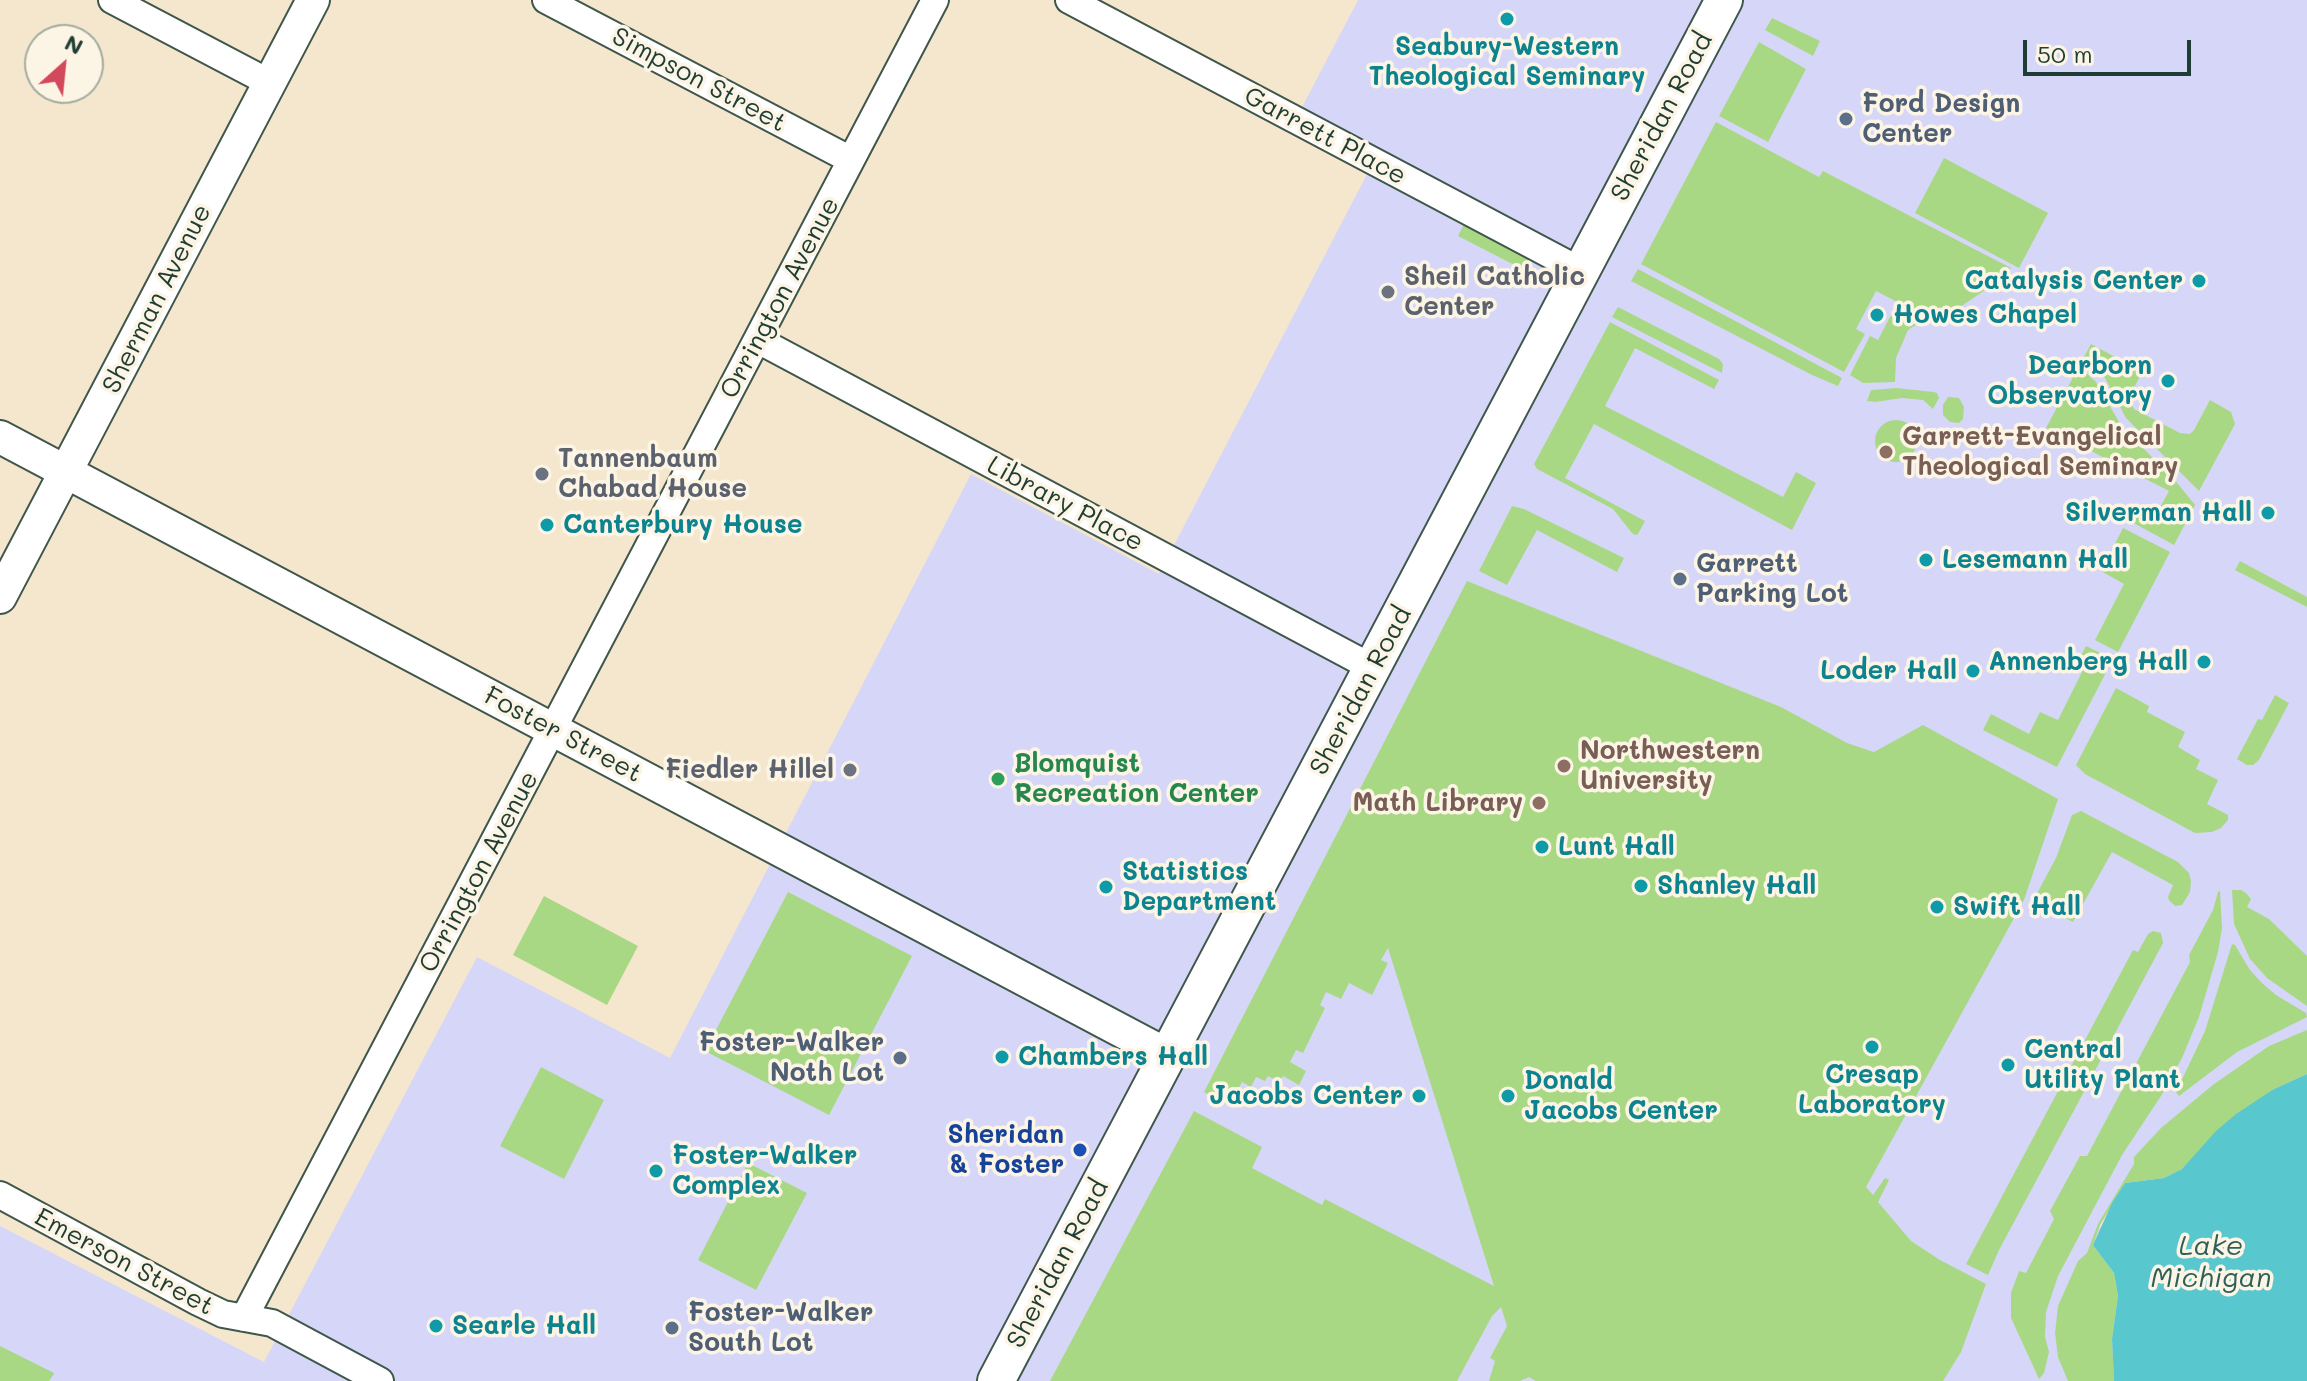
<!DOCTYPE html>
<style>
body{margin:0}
#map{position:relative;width:2307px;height:1381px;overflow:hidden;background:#f5e7cd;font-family:Mali,sans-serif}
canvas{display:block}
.north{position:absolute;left:24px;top:24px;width:80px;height:80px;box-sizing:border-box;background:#fcf5e5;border:2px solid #a4ab9e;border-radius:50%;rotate:27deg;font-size:22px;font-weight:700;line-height:32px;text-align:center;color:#1f3d34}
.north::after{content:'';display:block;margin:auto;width:28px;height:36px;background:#d1495b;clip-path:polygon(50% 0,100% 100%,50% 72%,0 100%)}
.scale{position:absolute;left:2023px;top:40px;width:168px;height:36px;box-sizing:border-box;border:4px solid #1f3d34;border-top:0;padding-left:10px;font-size:24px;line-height:28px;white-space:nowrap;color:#1f3d34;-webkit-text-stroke:6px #fcf5e5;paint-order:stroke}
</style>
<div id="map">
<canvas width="2307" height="1381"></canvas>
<div class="north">N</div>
<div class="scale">50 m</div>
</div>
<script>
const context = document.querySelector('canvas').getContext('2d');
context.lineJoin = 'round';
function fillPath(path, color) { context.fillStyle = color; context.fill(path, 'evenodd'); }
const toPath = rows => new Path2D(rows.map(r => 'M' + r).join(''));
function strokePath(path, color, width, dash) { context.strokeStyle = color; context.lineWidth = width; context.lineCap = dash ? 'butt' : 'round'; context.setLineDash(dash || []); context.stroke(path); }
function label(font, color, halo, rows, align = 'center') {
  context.font = font + ' Mali,sans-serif'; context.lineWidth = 7; context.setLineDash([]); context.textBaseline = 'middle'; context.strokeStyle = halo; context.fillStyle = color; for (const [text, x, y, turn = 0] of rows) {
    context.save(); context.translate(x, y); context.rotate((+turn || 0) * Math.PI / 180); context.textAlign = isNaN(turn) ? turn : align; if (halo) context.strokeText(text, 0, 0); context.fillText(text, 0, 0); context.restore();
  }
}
const built = toPath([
 [1358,0,2307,0,2307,1074,2274,1089,2196,1156,2125,1183,2112,1203,2100,1225,2118,1296,2112,1339,2114,1381,0,1381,0,1226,264,1362,477,957,670,1058,971,474,1159,574,1378,153,1300,111]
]);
const green = toPath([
 [1772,18,1820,41,1813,56,1765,30],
 [1759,42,1806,69,1768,142,1719,116],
 [1716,122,1819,177,1823,171,2011,268,1988,288,1963,305,1929,322,1917,324,1908,330,1896,358,1895,382,1863,383,1850,375,1870,336,1878,340,1892,313,1902,318,1907,307,1876,291,1856,329,1865,334,1844,372,1641,264],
 [1944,158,2048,213,2019,268,1915,213],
 [1464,224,1532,260,1526,271,1458,236],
 [1638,269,1842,378,1838,386,1812,375,1631,281],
 [1618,307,1719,359,1723,364,1722,373,1612,317],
 [1610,322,1719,380,1714,389,1635,348,1605,406,1783,497,1796,472,1816,483,1792,530,1594,424,1565,478,1645,521,1638,534,1635,535,1632,533,1613,509,1537,469,1534,464],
 [2091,344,2130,365,2141,374,2131,394,2132,405,2134,409,2180,433,2190,434,2194,430,2210,400,2231,412,2235,424,2199,491,2126,418,2105,378,2084,357],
 [2079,366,2096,382,2122,427,2174,479,2195,505,2174,545,2128,520,2131,513,2151,524,2169,491,2046,428],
 [1896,388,1934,392,1937,393,1939,398,1933,409,1923,400,1902,398,1875,402,1867,401,1871,390],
 [1948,397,1959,398,1964,407,1963,419,1959,423,1950,422,1943,415,1943,405],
 '1875 441a21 21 0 1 1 42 0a21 21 0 1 1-42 0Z',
 [1512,506,1524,509,1624,558,1617,572,1537,530,1507,585,1479,571],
 [2123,528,2170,552,2118,652,2095,640,2124,584,2101,571],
 [2240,561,2307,597,2307,607,2235,570],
 [1467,581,1781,707,1847,743,1874,752,1923,725,2058,799,2024,900,1866,1187,1873,1195,1885,1178,1889,1180,1878,1202,1911,1241,1940,1260,1986,1284,1961,1352,1943,1381,1536,1381,1529,1377,1520,1381,1489,1381,1495,1361,1490,1358,1507,1326,1501,1307,1492,1316,1457,1381,1050,1381,1194,1111,1262,1147,1252,1168,1322,1205,1325,1199,1494,1286,1388,948,1381,960,1388,963,1372,995,1349,983,1341,999,1326,992,1320,1005,1325,1008,1303,1053,1296,1050,1290,1062,1306,1071,1299,1085,1283,1076,1279,1082,1268,1076,1265,1081,1256,1077,1251,1087,1242,1082,1237,1092,1231,1090,1224,1103,1204,1092],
 [2086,646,2113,659,2057,767,1983,730,1991,714,2029,734,2040,712,2058,720,2086,664,2079,659],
 [2116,688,2149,706,2147,712,2185,732,2178,747,2200,760,2196,769,2218,780,2207,804,2228,815,2228,820,2221,828,2212,832,2195,833,2085,774,2076,765],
 [2275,695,2289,703,2259,760,2253,765,2247,765,2237,759,2258,719,2262,720],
 [2081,811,2178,862,2189,873,2191,881,2190,892,2182,905,2175,906,2169,900,2168,897,2173,885,2112,852,2073,922,2033,901,2056,858,2072,815],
 [2232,890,2241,890,2246,893,2251,899,2247,907,2269,919,2307,956,2307,1006,2267,978,2250,959,2234,924],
 [2220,891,2222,928,2218,952,2199,1017,2182,1058,2161,1096,2122,1155,2058,1276,2046,1312,2045,1337,2049,1352,2044,1373,2039,1379,2011,1318,2011,1293,2019,1271,2026,1273,2054,1219,2050,1211,2080,1156,2087,1156,2190,962,2189,955,2213,910,2218,892],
 [788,892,912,956,829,1115,705,1051],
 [544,896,638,946,607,1005,513,955],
 [2153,931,2161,933,2163,943,2089,1082,2069,1070,2133,950,2138,952,2148,934],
 [2232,944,2235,945,2250,970,2262,983,2276,995,2306,1013,2307,1017,2237,1052,2179,1096,2176,1092,2205,1031],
 [2307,1030,2307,1074,2274,1089,2182,1169,2164,1178,2125,1183,2100,1225,2093,1245,2114,1273,2118,1296,2112,1339,2114,1381,2068,1381,2058,1357,2055,1333,2058,1306,2078,1261,2087,1253,2098,1224,2134,1164,2134,1157,2161,1128,2214,1084,2269,1046],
 [541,1067,604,1100,564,1179,500,1146],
 [2066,1076,2086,1088,1999,1250,1988,1275,1966,1264],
 [748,1163,807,1193,756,1290,698,1260],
 [0,1346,54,1373,54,1374,49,1381,0,1381]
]);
const water = toPath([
 [2307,1074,2307,1381,2114,1381,2112,1339,2118,1296,2114,1273,2093,1245,2112,1203,2125,1183,2164,1178,2182,1169,2216,1131,2236,1114,2274,1089]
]);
const minor = toPath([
 [112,0,270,83],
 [546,0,851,160],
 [1069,0,1581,271],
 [758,340,1373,668],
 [0,1195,198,1302,223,1314,272,1323,380,1381],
 [244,1318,935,0]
]);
const tertiary = toPath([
 [0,437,1169,1056],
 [0,597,313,0]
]);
const secondary = toPath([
 [996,1381,1724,0]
]);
const markers = [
 [1507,19,8,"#0f9aa8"],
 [1846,119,8,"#5c6f8a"],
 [2199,281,8,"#0f9aa8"],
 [1388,292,8,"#6b7280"],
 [1877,315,8,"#0f9aa8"],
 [2168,381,8,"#0f9aa8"],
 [1886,452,8,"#8d6e63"],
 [542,474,8,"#6b7280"],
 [2268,513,8,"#0f9aa8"],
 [547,525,8,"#0f9aa8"],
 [1926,560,8,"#0f9aa8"],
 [1680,579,8,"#5c6f8a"],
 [2204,662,8,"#0f9aa8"],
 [1973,671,8,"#0f9aa8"],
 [1564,766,8,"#8d6e63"],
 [850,770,8,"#6b7280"],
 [998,779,8,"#2e9e5b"],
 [1539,803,8,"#8d6e63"],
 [1542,847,8,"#0f9aa8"],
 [1641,886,8,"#0f9aa8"],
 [1106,887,8,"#0f9aa8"],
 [1937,907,8,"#0f9aa8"],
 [1872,1047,8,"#0f9aa8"],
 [1002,1057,8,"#0f9aa8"],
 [900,1058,8,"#5c6f8a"],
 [2008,1065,8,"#0f9aa8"],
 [1419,1096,8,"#0f9aa8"],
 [1508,1096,8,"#0f9aa8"],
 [1080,1150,8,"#1a4fb4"],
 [656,1171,8,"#0f9aa8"],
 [436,1326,8,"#0f9aa8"],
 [672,1328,8,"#5c6f8a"]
];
const cultureNames = [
 ["Seabury-Western",1507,47,"center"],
 ["Theological Seminary",1507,77,"center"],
 ["Catalysis Center",2183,281,"right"],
 ["Howes Chapel",1893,315],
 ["Dearborn",2152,366,"right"],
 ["Observatory",2152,396,"right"],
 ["Silverman Hall",2252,513,"right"],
 ["Canterbury House",563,525],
 ["Lesemann Hall",1942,560],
 ["Annenberg Hall",2188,662,"right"],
 ["Loder Hall",1957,671,"right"],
 ["Lunt Hall",1558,847],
 ["Statistics",1122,872],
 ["Department",1122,902],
 ["Shanley Hall",1657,886],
 ["Swift Hall",1953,907],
 ["Central",2024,1050],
 ["Utility Plant",2024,1080],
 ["Chambers Hall",1018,1057],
 ["Cresap",1872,1075,"center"],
 ["Laboratory",1872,1105,"center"],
 ["Donald",1524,1081],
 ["Jacobs Center",1524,1111],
 ["Jacobs Center",1403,1096,"right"],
 ["Foster-Walker",672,1156],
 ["Complex",672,1186],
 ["Searle Hall",452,1326]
];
const streetNames = [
 ["Simpson Street",699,80,28],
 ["Sheridan Road",1662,117,-62],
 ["Garrett Place",1325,136,28],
 ["Orrington Avenue",780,298,-62],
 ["Sherman Avenue",157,299,-63],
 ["Library Place",1065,504,28],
 ["Sheridan Road",1361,691,-62],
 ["Foster Street",563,735,28],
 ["Orrington Avenue",479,872,-62],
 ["Emerson Street",124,1262,28],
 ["Sheridan Road",1058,1264,-62]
];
const serviceNames = [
 ["Ford Design",1862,104],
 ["Center",1862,134],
 ["Garrett",1696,564],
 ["Parking Lot",1696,594],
 ["Foster-Walker",884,1043,"right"],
 ["Noth Lot",884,1073,"right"],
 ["Foster-Walker",688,1313],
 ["South Lot",688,1343]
];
const worshipNames = [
 ["Sheil Catholic",1404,277],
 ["Center",1404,307],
 ["Tannenbaum",558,459],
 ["Chabad House",558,489],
 ["Fiedler Hillel",834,770,"right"]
];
const educationNames = [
 ["Garrett-Evangelical",1902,437],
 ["Theological Seminary",1902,467],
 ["Northwestern",1580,751],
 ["University",1580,781],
 ["Math Library",1523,803,"right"]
];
const leisureNames = [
 ["Blomquist",1014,764],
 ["Recreation Center",1014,794]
];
const transitNames = [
 ["Sheridan",1064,1135],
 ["& Foster",1064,1165]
];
const waterNames = [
 ["Lake",2211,1246],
 ["Michigan",2211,1278]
];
fillPath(built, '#d6d7f8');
fillPath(green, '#a9d885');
fillPath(water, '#59c7ce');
strokePath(minor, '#3f564b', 30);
strokePath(tertiary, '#3f564b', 36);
strokePath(secondary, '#3f564b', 40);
strokePath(minor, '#fff', 26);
strokePath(tertiary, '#fff', 32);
strokePath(secondary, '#fff', 36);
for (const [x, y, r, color] of markers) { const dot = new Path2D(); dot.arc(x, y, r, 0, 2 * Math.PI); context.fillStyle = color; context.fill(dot); strokePath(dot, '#fcf5e5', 3); }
label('bold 26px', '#0d838f', '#fcf5e5', cultureNames, 'left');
label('26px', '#1f3d34', '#fcf5e5', streetNames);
label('bold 26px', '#4e5e75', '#fcf5e5', serviceNames, 'left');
label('bold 26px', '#5b616d', '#fcf5e5', worshipNames, 'left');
label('bold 26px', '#785e54', '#fcf5e5', educationNames, 'left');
label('bold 26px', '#27864d', '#fcf5e5', leisureNames, 'left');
label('bold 26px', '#164399', '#fcf5e5', transitNames, 'right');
label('italic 28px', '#2e605a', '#fcf5e5', waterNames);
</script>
